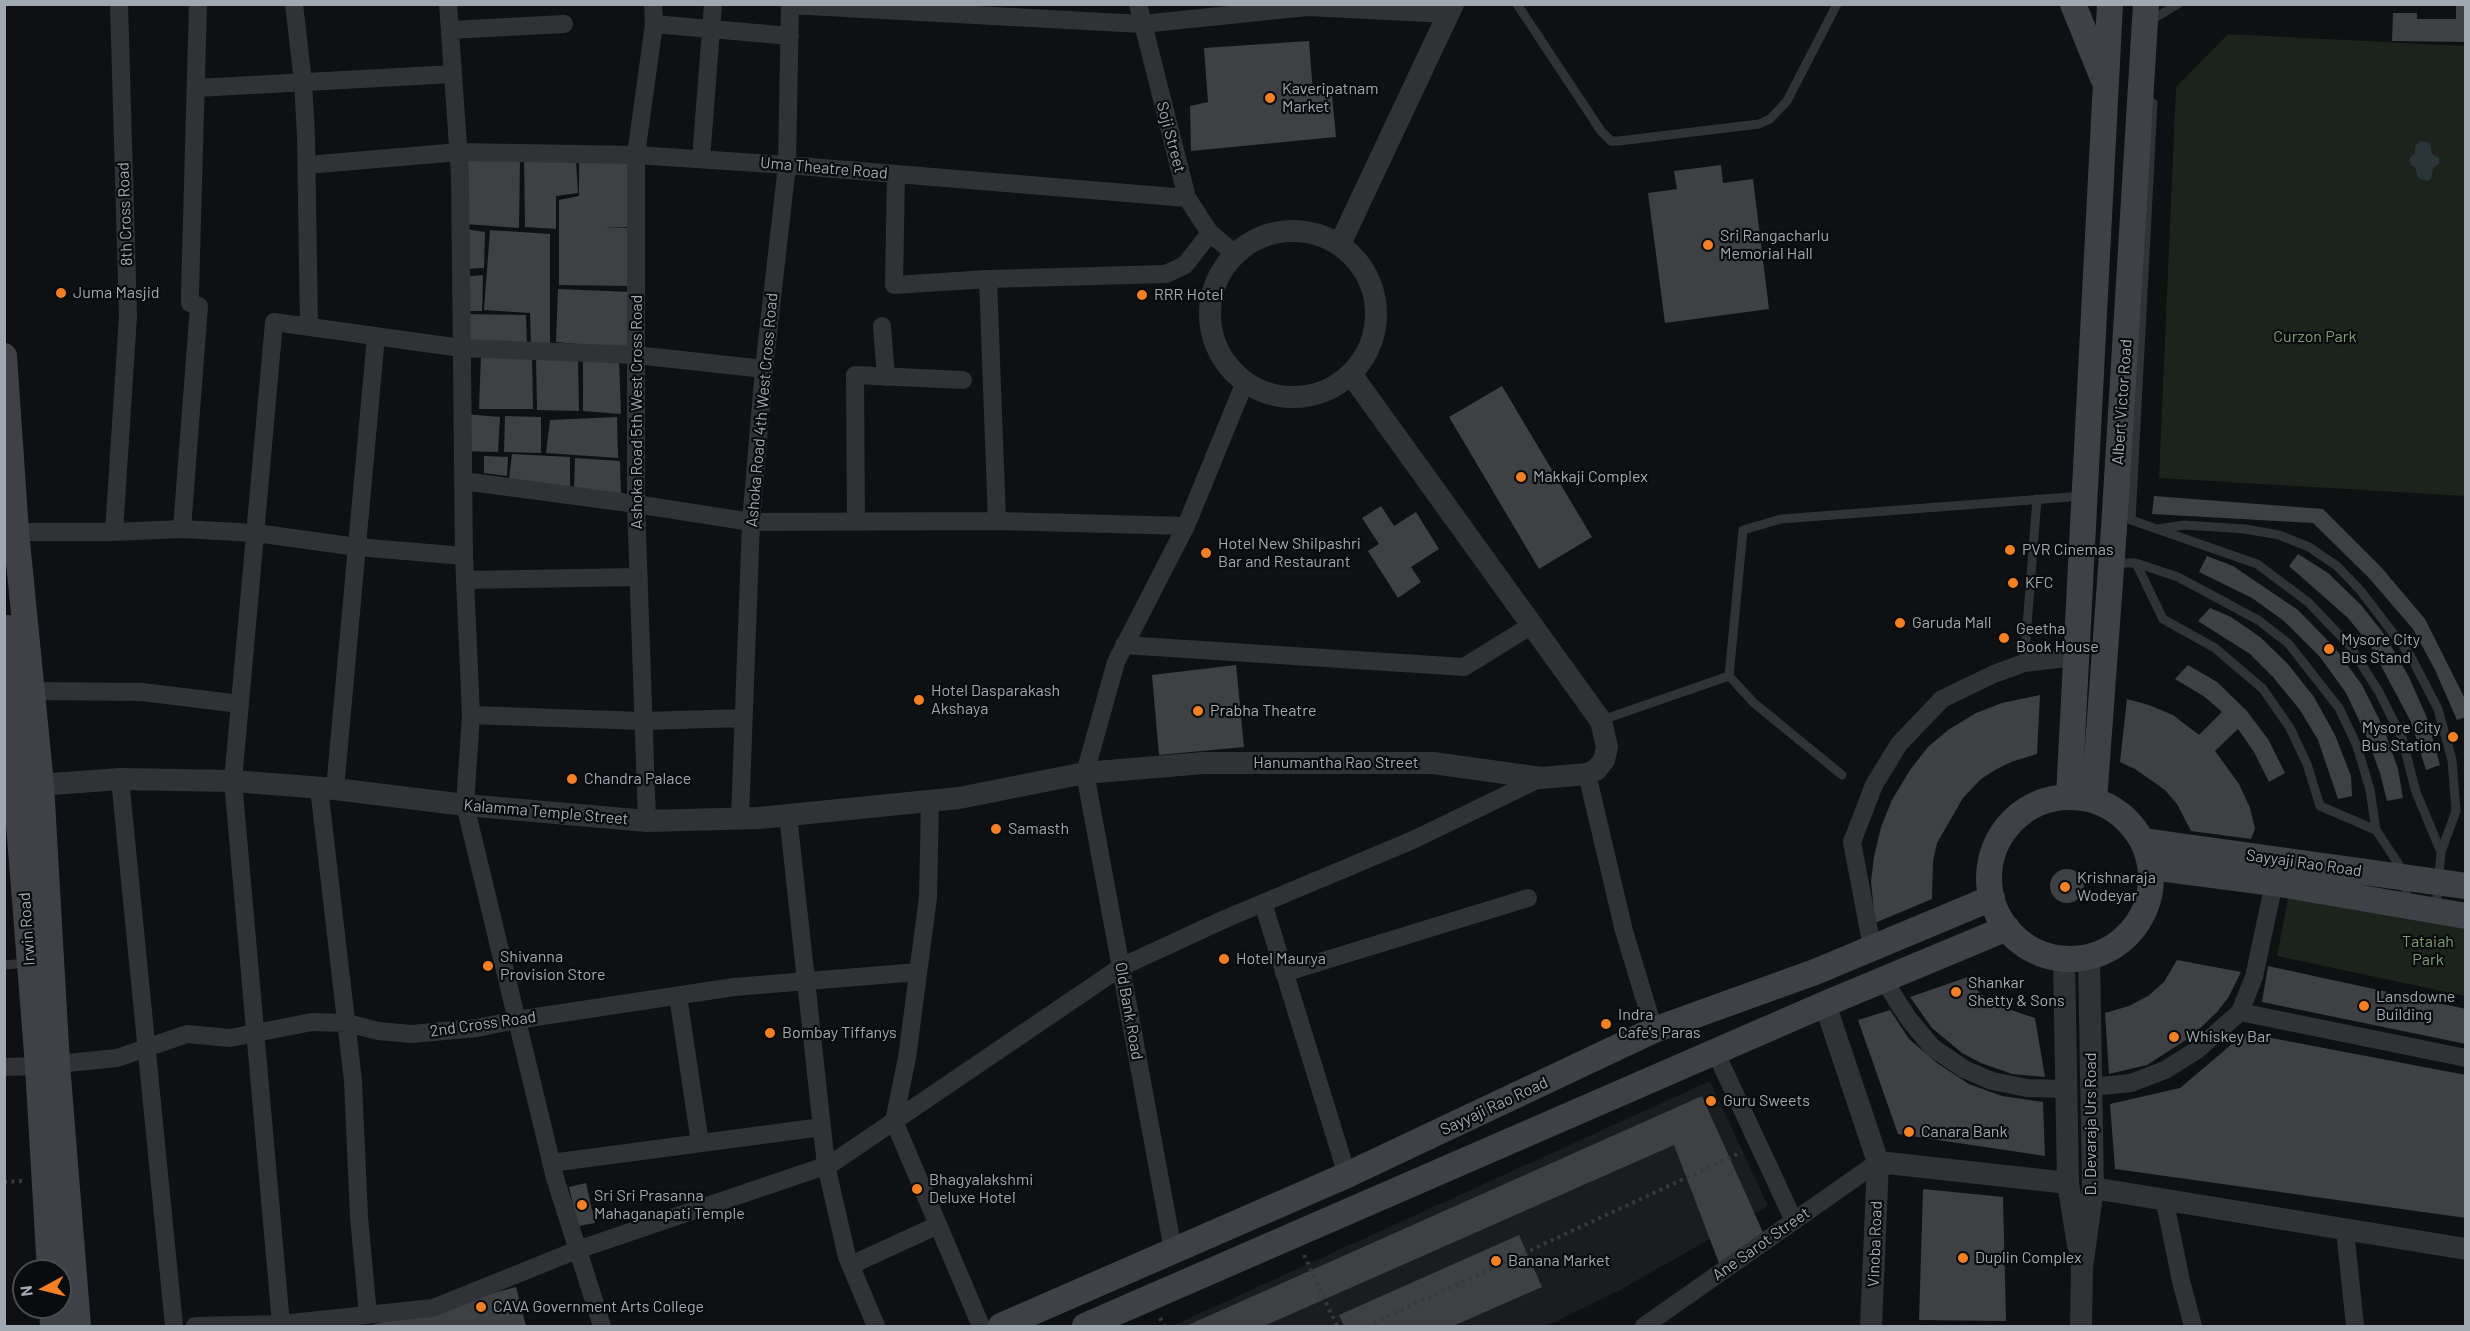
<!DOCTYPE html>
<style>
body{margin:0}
#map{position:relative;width:2470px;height:1331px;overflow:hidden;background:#0f1011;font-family:Barlow,sans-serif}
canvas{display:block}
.frame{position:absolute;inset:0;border:6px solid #a0a9b2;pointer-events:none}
.north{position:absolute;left:12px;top:1259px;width:60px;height:60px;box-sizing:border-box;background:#0a0b0c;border:2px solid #464a4e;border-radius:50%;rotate:263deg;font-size:16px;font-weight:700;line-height:24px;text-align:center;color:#a0a9b2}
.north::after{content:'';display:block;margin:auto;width:21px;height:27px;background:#f38025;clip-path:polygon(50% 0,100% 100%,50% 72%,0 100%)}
</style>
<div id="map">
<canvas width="2470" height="1331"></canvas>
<div class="frame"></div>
<div class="north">N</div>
</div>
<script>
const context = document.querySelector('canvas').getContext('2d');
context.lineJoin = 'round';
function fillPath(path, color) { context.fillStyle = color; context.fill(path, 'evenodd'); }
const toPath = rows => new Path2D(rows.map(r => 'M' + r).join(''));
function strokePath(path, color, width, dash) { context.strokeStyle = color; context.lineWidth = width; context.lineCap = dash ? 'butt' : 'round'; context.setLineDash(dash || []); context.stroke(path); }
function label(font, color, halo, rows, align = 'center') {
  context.font = font + ' Barlow,sans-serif'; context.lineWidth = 4.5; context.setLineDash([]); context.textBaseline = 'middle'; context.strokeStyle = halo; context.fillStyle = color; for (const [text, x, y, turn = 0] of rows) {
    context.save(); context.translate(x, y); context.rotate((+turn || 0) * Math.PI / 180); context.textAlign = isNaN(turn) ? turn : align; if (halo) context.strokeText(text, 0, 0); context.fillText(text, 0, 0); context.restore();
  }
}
const built = toPath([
 [1710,1081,1768,1206,1620,1290,1547,1326,1172,1326]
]);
const green = toPath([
 [2228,34,2465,46,2465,496,2159,478,2176,87],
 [2289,893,2465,920,2465,996,2277,956]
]);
const water = toPath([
 [2420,141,2430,143,2432,154,2439,158,2439,164,2433,168,2431,179,2427,181,2418,178,2415,167,2412,166,2409,161,2411,156,2415,154,2415,146]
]);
const building = toPath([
 [2456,5,2466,5,2466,42,2392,41,2393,13,2417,13,2417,19,2456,19],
 [1309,41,1313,93,1332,95,1336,137,1191,151,1190,106,1208,102,1204,48],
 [462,157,520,158,519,228,465,224],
 [579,159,632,159,633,227,602,227,631,228,631,286,559,285,559,200,579,196],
 [524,160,576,160,578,193,556,196,556,229,525,227],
 [1721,165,1723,183,1753,179,1769,309,1665,323,1648,193,1677,189,1674,171],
 [465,229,485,232,484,268,465,269],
 [490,230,550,234,550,347,531,345,530,313,484,310],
 [483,275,482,311,465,311,463,277],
 [558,289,632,292,632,349,556,342],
 [464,314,526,315,527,346,465,342],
 [481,354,532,355,533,409,479,409],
 [536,356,578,358,579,411,537,410],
 [583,357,619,358,621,414,583,411],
 [1502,386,1592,537,1539,569,1449,417],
 [464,414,500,417,498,452,462,451],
 [505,416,541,417,541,453,504,452],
 [617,417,618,458,546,453,550,420],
 [512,454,570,457,570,487,509,479],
 [484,456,508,457,507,476,484,473],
 [575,458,620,461,621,496,574,489],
 [2154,496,2323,509,2381,567,2425,619,2466,701,2466,717,2457,720,2435,670,2413,629,2369,578,2313,523,2152,514],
 [1381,506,1394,526,1416,512,1439,549,1411,567,1421,582,1398,598,1368,551,1379,544,1362,518],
 [2298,554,2328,573,2361,605,2384,634,2409,677,2427,718,2440,765,2426,770,2411,722,2370,645,2348,618,2289,566],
 [2207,556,2233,566,2298,610,2335,648,2362,685,2384,729,2398,769,2403,798,2387,801,2380,773,2366,735,2346,693,2320,657,2284,621,2252,598,2199,572],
 [2210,608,2231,617,2260,637,2287,663,2314,697,2335,735,2351,776,2352,796,2338,799,2318,740,2300,710,2273,677,2250,654,2198,621],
 [1236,665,1244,747,1159,755,1152,675],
 [2188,665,2217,682,2246,710,2268,739,2285,773,2269,782,2254,752,2238,729,2215,751,2239,784,2250,808,2255,829,2251,839,2191,831,2177,804,2165,790,2135,769,2120,762,2127,699,2149,705,2173,715,2199,735,2222,712,2205,697,2175,679],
 [2040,695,2037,754,2011,762,1995,770,1981,779,1963,798,1937,843,1933,861,1932,899,1875,923,1871,881,1874,857,1881,827,1892,800,1910,770,1928,747,1948,730,1976,713,2002,703],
 '2050 886a17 17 0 1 1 34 0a17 17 0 1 1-34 0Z',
 [2177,960,2241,972,2228,998,2217,1012,2192,1036,2147,1065,2109,1074,2105,1013,2129,1006,2148,996,2164,982],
 [2268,966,2466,1009,2466,1044,2262,1002],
 [1968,977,1977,990,1988,1000,2002,1007,2035,1018,2045,1077,2012,1074,1981,1063,1962,1053,1932,1028,1910,997],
 [1890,1010,1909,1039,1937,1063,1969,1084,2002,1096,2043,1102,2045,1156,1898,1134,1858,1020],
 [2245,1033,2466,1075,2466,1218,2115,1169,2110,1104,2180,1088],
 [1702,1096,1770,1248,1719,1263,1674,1145,1264,1326,1186,1326],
 [586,1183,595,1223,578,1226,569,1187],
 [1923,1189,2003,1197,2006,1321,1919,1320],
 [1519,1235,1542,1287,1453,1326,1344,1326,1339,1315],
 [516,1287,526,1326,368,1326]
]);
const path = toPath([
 [4,1182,22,1181],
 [1304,1255,1337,1326],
 [1160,1318,1164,1326],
 [1367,1326,1742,1152]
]);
const service = toPath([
 [1517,4,1601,131,1611,141,1619,141,1759,124,1770,119,1787,101,1837,4],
 [2148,22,2178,4],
 [2153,103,2131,520,2257,564,2308,602,2350,646,2379,692,2402,738,2416,792,2441,852,2436,910],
 [2158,529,2184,525,2245,529,2279,535,2309,547,2337,566,2360,590,2410,655,2438,709,2452,760,2456,811,2441,852],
 [2114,563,2136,563,2178,577,2258,620,2288,643,2339,708,2357,746,2370,790,2376,830,2407,877,2405,905],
 [2136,563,2163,619,2215,648,2263,689,2290,728,2307,764,2320,806,2376,830],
 [2024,663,2037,499],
 [1729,676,1743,530,1781,519,2083,496],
 [1602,720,1729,676,1754,703,1842,775],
 [4,965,29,963]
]);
const minor = toPath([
 [294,4,303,82,306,136,309,327],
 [448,4,460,174,464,556,471,715,465,805,555,1178,602,1326],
 [1138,4,1187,198,1210,233,1235,254],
 [790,5,1142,24,1307,7,1448,14],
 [654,24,790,36],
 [450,30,564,24],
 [197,88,453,74],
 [701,159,713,4],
 [307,165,459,152,636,155,787,165,1187,198],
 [896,174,894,285,988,279,1166,274,1185,265,1210,233],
 [988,279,997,521],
 [882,326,886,377],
 [463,481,636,504,751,522,997,521,1186,526],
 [856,521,855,375,963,380],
 [182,529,199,306,190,303,190,292,198,4],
 [16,532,114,532,182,529,256,533,357,547,464,556],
 [114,532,128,316,119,4],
 [465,580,639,577],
 [1124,645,1464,667,1532,625],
 [32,691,142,692,240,704],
 [471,715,643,721,744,718],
 [1587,774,1624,931,1654,1030],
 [120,779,174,1326],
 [319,788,353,1081,359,1217,368,1315],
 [335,789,376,336],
 [930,801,928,897,907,1058,894,1121,981,1326],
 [788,815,826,1165,847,1257,876,1326],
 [740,817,751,522,764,369,787,165,790,4],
 [647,821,636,504,636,155,654,24,653,4],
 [1263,903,1347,1175],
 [1872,947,1852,842,1874,785,1899,744,1942,699,1994,674,2024,663,2075,657],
 [1284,973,1528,898],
 [1883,979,1908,1018,1932,1047,1964,1069,1992,1081,2027,1088,2067,1089],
 [678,996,700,1143],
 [2240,1012,2254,977,2274,883],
 [1715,1051,1794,1221],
 [57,1064,117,1058,187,1034,230,1038,312,1022,347,1023,378,1031,411,1034,477,1028,516,1020,734,987,918,972],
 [4,1067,38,1066],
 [2091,1087,2131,1083,2165,1070,2197,1050,2240,1012,2466,1058],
 [551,1163,822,1127],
 [2164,1198,2181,1281,2193,1326],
 [2345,1230,2355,1326],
 [1173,1250,1085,773,1116,662,1186,526,1245,382],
 [851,1265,938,1225],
 [281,1324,233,781,274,322,461,348,636,355,764,369],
 [195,1326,281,1324,433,1308,577,1250,831,1164,1121,967,1225,919,1413,840,1541,778],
 [1644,1326,1878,1162]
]);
const tertiary = toPath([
 '1210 314a83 83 0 1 1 166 0a83 83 0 1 1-166 0Z',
 [1340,244,1453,4],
 [25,786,120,779,233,781,335,789,465,805,647,821,759,818,959,798,1085,773,1203,763,1433,763,1541,778,1587,774,1596,770,1604,760,1607,747,1601,721,1351,374],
 [2064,959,2068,1183,2078,1245],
 [1825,1004,1878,1162,1871,1326],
 [1878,1162,2068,1183],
 [2093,1188,2466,1249],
 [2081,1326,2082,1267,2093,1188,2089,957]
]);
const secondary = toPath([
 [2073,4,2103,78],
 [4,356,16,532,41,784,57,1064,78,1326],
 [8,628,16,786,38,1066,50,1271],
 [2069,797,2110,4],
 '1989 878a81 81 0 1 1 162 0a81 81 0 1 1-162 0Z',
 [2094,800,2114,528,2146,4],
 [2142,841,2466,886],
 [2151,867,2274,883,2466,916],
 [52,1307,53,1326],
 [1001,1326,1347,1175,1654,1030,1815,972,1992,898],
 [1085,1326,1825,1004,2007,928]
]);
const markers = [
 [1270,98,6,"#f38025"],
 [1708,245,6,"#f38025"],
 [61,293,6,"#f38025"],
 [1142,295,6,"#f38025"],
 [1521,477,6,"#f38025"],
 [2010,550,6,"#f38025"],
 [1206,553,6,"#f38025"],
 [2013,583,6,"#f38025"],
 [1900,623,6,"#f38025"],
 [2004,638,6,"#f38025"],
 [2329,649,6,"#f38025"],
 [919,700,6,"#f38025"],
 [1198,711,6,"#f38025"],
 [2453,737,6,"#f38025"],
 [572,779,6,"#f38025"],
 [996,829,6,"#f38025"],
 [2065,887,6,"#f38025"],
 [1224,959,6,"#f38025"],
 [488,966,6,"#f38025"],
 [1956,992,6,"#f38025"],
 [2364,1006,6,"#f38025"],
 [1606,1024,6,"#f38025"],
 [770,1033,6,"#f38025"],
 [2174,1037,6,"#f38025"],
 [1711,1101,6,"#f38025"],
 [1909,1132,6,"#f38025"],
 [917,1189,6,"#f38025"],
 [582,1205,6,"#f38025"],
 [1963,1258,6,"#f38025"],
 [1496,1261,6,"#f38025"],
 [481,1307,6,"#f38025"]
];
const poiNames = [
 ["Kaveripatnam",1282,89],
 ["Market",1282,107],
 ["Sri Rangacharlu",1720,236],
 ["Memorial Hall",1720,254],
 ["Juma Masjid",73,293],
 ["RRR Hotel",1154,295],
 ["Makkaji Complex",1533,477],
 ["Hotel New Shilpashri",1218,544],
 ["Bar and Restaurant",1218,562],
 ["PVR Cinemas",2022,550],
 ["KFC",2025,583],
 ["Garuda Mall",1912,623],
 ["Geetha",2016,629],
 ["Book House",2016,647],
 ["Mysore City",2341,640],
 ["Bus Stand",2341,658],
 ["Hotel Dasparakash",931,691],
 ["Akshaya",931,709],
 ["Prabha Theatre",1210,711],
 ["Mysore City",2441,728,"right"],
 ["Bus Station",2441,746,"right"],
 ["Chandra Palace",584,779],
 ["Samasth",1008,829],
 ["Krishnaraja",2077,878],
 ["Wodeyar",2077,896],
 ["Shivanna",500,957],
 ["Provision Store",500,975],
 ["Hotel Maurya",1236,959],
 ["Shankar",1968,983],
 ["Shetty & Sons",1968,1001],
 ["Lansdowne",2376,997],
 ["Building",2376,1015],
 ["Indra",1618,1015],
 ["Cafe's Paras",1618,1033],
 ["Bombay Tiffanys",782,1033],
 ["Whiskey Bar",2186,1037],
 ["Guru Sweets",1723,1101],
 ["Canara Bank",1921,1132],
 ["Bhagyalakshmi",929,1180],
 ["Deluxe Hotel",929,1198],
 ["Sri Sri Prasanna",594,1196],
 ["Mahaganapati Temple",594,1214],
 ["Duplin Complex",1975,1258],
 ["Banana Market",1508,1261],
 ["CAVA Government Arts College",493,1307]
];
const streetNames = [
 ["Soji Street",1171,137,75],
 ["Uma Theatre Road",824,168,5],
 ["8th Cross Road",125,214,-92],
 ["Albert Victor Road",2122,402,-86],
 ["Ashoka Road 4th West Cross Road",762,410,-85],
 ["Ashoka Road 5th West Cross Road",637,412,-90],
 ["Hanumantha Rao Street",1336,763],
 ["Kalamma Temple Street",546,812,5],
 ["Sayyaji Rao Road",2304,863,8],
 ["Irwin Road",27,929,-94],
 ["Old Bank Road",1129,1011,80],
 ["2nd Cross Road",483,1024,-8],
 ["Sayyaji Rao Road",1494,1106,-25],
 ["D. Devaraja Urs Road",2091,1124,-90],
 ["Ane Sarot Street",1761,1244,-35],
 ["Vinoba Road",1875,1244,-88]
];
const parkNames = [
 ["Curzon Park",2315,337],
 ["Tataiah",2428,942],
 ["Park",2428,960]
];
fillPath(built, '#1b1c1e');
fillPath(green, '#1c231c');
fillPath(water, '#293539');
fillPath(building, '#3e4044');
strokePath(path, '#36393d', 4, [3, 4.5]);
strokePath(service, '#303236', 9);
strokePath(minor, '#303236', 18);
strokePath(tertiary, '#303236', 22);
strokePath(secondary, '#3e4246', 26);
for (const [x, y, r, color] of markers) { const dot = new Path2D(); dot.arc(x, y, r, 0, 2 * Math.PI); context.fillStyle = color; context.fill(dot); strokePath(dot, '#0a0b0c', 2); }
label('16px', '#a0a9b2', '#0a0b0c', poiNames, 'left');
label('16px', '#a0a9b2', '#0a0b0c', streetNames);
label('16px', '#7d9d76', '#0a0b0c', parkNames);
</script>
